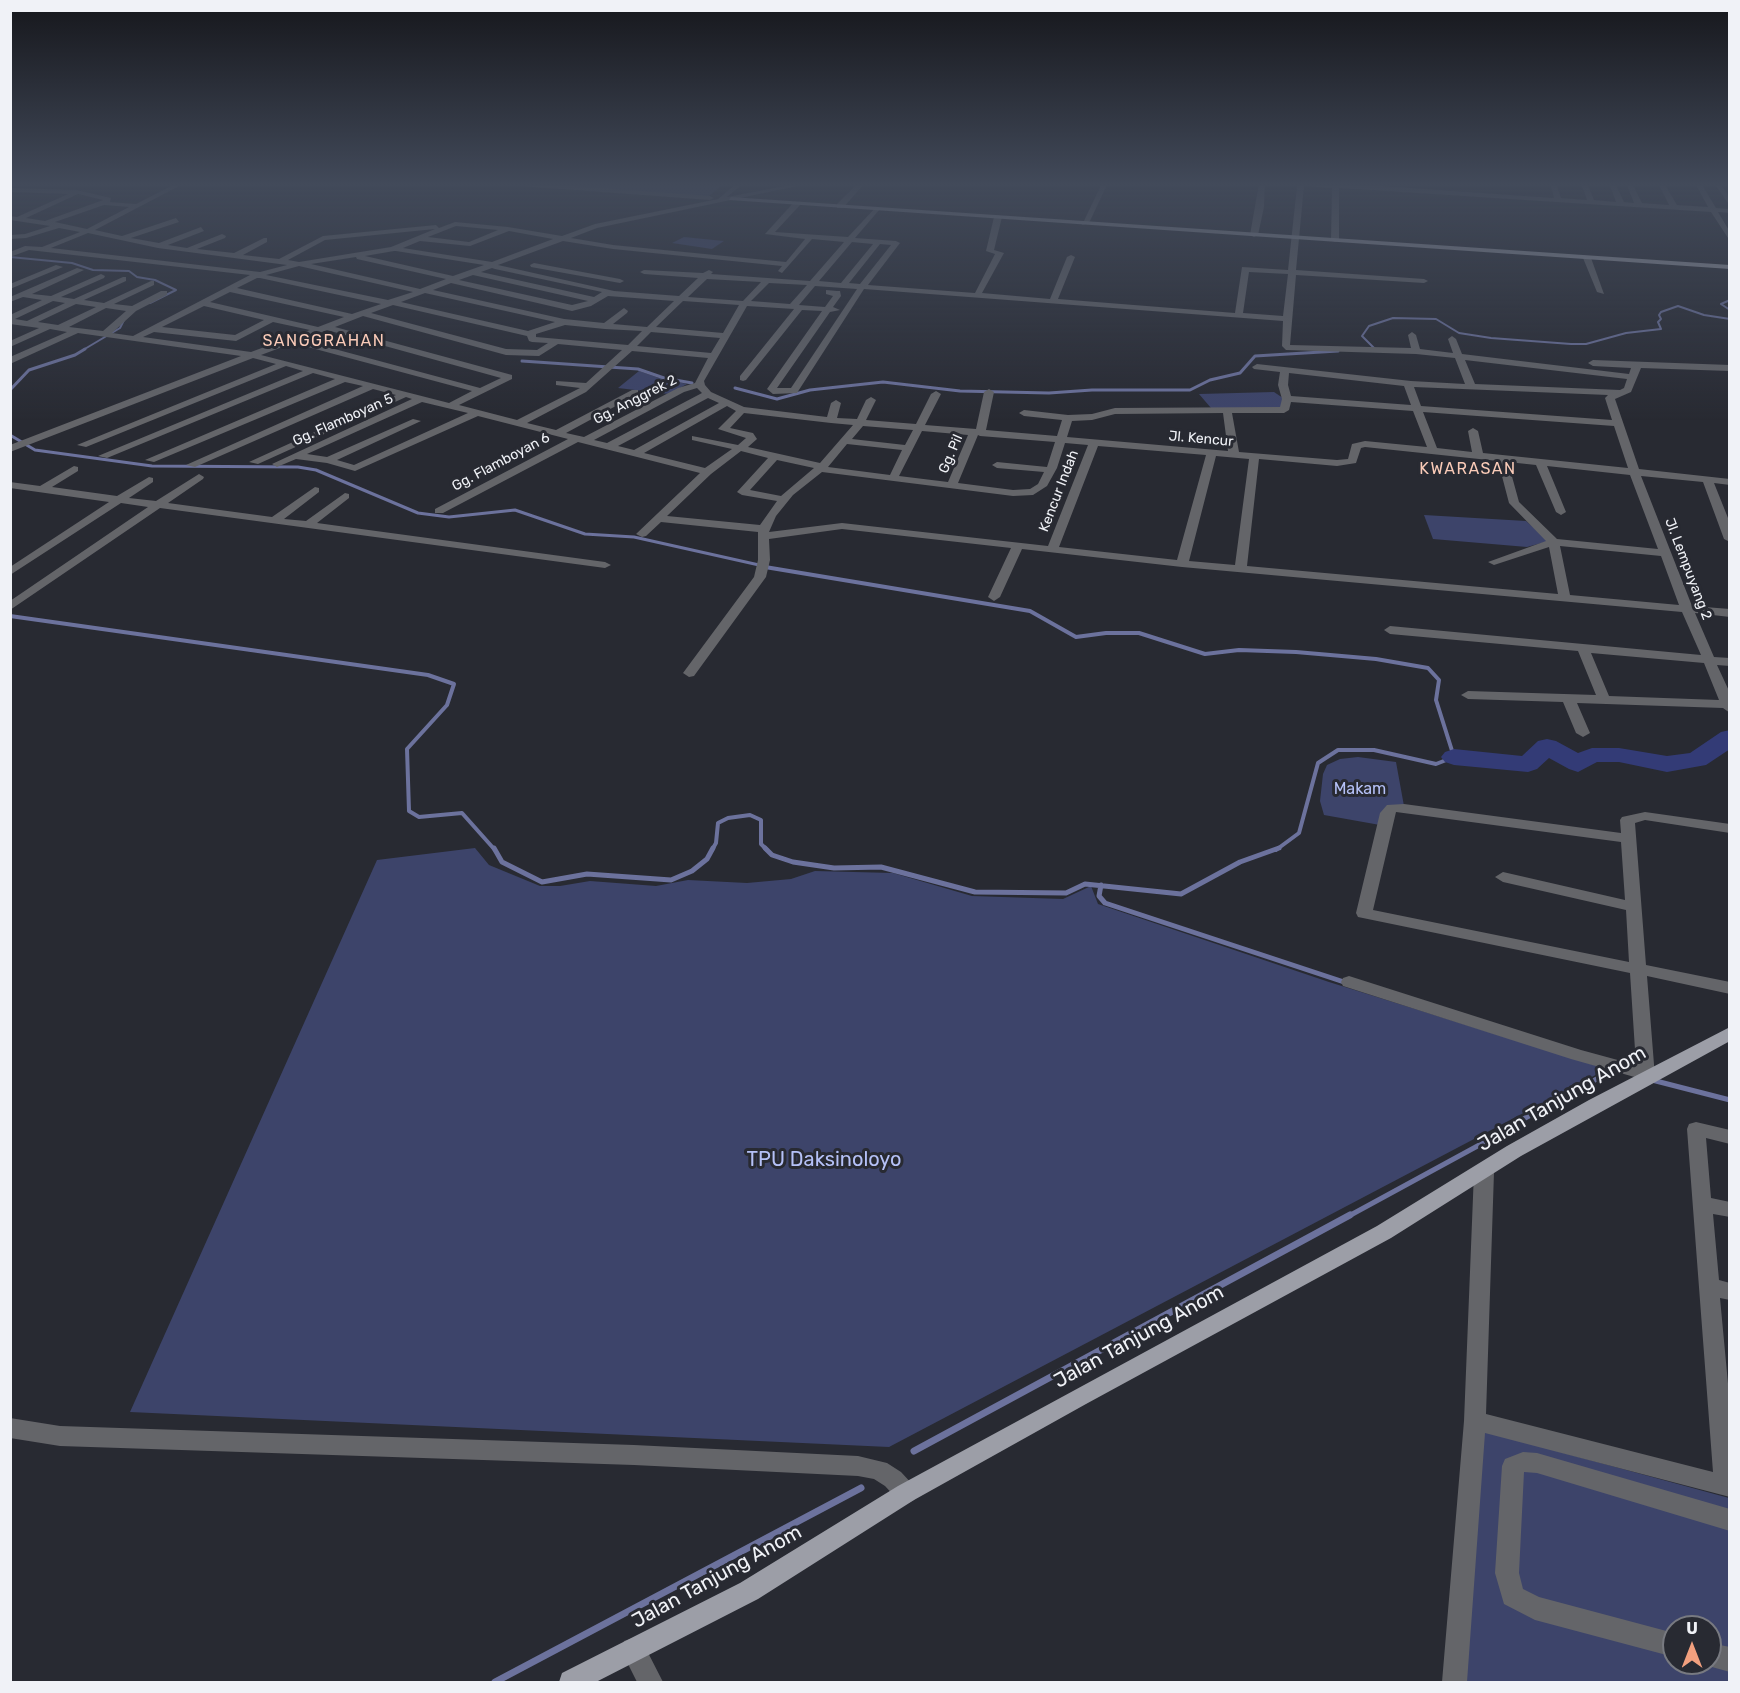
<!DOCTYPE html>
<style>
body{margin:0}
#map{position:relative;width:1740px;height:1693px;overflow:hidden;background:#282a32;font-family:Rubik,sans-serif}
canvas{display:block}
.frame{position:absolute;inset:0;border:12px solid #f0f2f7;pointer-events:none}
.north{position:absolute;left:1662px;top:1615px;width:60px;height:60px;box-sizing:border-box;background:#282a32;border:2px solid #787a81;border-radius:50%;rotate:0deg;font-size:16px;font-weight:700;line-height:24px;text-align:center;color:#f0f2f7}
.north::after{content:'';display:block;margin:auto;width:21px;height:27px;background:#f2a07f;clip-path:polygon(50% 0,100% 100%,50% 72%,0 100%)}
</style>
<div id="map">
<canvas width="1740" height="1693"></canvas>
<div class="frame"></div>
<div class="north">U</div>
</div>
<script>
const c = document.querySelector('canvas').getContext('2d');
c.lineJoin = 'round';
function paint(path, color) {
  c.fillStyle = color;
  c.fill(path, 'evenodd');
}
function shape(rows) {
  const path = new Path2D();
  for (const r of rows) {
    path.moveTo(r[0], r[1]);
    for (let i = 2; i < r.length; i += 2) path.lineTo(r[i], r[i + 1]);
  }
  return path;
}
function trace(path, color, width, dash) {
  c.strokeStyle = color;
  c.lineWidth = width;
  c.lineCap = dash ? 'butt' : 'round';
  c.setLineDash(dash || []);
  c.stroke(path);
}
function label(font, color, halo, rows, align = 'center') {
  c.font = font + ' Rubik,sans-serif';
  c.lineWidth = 6;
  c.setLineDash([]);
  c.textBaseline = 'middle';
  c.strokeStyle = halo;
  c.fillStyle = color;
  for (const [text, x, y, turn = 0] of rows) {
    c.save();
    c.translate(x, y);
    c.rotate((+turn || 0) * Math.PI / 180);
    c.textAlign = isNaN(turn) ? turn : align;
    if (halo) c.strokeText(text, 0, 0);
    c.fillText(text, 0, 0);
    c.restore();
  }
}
paint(shape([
 [527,183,725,183,708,197],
 [684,237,724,241,712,249,672,243],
 [639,371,659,378,687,384,669,394,618,388],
 [1274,392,1283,398,1283,408,1211,408,1199,394],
 [1424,515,1526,521,1549,541,1527,547,1433,539],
 [1358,757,1396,762,1404,806,1398,806,1380,825,1324,815,1320,801,1323,774,1327,765,1340,759],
 [475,848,489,865,540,886,560,886,590,881,656,886,688,880,747,883,791,879,815,871,893,873,972,896,1063,899,1091,886,1098,904,1329,982,1607,1069,889,1447,130,1412,377,860],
 [1469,1427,1729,1498,1729,1682,1455,1682],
 [1674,1627,1710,1627,1710,1663,1674,1663]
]), '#3d446a');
trace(shape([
 [10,257,72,263,93,270,129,271,137,277,155,280,176,290,150,303],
 [1730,300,1721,304,1730,310],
 [83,350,120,328,125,318],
 [1376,350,1362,336,1369,326,1393,318,1436,319,1459,333,1491,338,1571,344,1586,344,1626,333,1661,329,1658,322,1661,319,1659,315,1661,312,1678,306,1704,315,1730,319]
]), '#6c729d', 2);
trace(shape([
 [522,361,638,369,664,378,692,383],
 [735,388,777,399,810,390,883,382,960,391,1049,393,1092,390,1190,390,1210,380,1240,373,1255,356,1338,351],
 [10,390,29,370,75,355,85,349],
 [10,435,35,450,152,466,298,467,316,470,418,513,449,517,515,510,585,534,634,537,768,567]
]), '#6c729d', 3);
trace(shape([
 [759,566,1030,611,1076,637,1106,633,1139,633,1205,654,1239,650,1296,652,1376,659,1428,668,1439,680,1436,700,1454,757,1436,764,1374,750,1338,750,1318,763,1299,833,1276,850],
 [10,616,428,675,454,684,447,705,407,749,409,811,419,817,462,813,495,850],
 [712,850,716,843,718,823,728,818,750,815,761,820,761,844,767,850]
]), '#6c729d', 4);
trace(shape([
 [494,848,502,862,542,882,587,874,671,880,692,871,707,859,713,848],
 [765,848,772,855,793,862,834,868,881,867,975,892,1066,893,1085,884,1181,894,1240,862,1279,848],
 [1101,885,1099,896,1105,903,1347,983],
 [1652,1080,1730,1100],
 [1496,1134,1615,1069],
 [1347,1217,1483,1143]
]), '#6c729d', 5);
trace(shape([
 [914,1451,1350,1215],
 [495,1682,861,1488]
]), '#6c729d', 7);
paint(shape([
 [1730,730,1730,749,1706,765,1667,772,1619,762,1597,762,1578,772,1569,769,1549,758,1537,769,1528,772,1454,765,1445,762,1441,757,1445,752,1454,749,1522,756,1538,741,1547,739,1556,741,1578,753,1592,748,1619,748,1667,756,1690,753,1721,732,1730,730]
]), '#333b76');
paint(shape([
 [177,183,185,183,95,230,122,236,176,218,179,222,131,238,159,243,201,227,204,231,168,245,187,248,222,234,226,236,225,238,197,249,234,253,264,238,267,238,267,242,243,255,279,259,323,236,436,225,439,228,455,222,508,227,562,236,595,224,718,199,737,183,744,183,727,197,800,183,812,183,597,228,571,238,613,245,786,262,805,239,765,234,794,202,801,204,775,232,848,237,876,207,880,209,855,238,896,241,900,243,868,285,975,293,995,254,986,251,994,217,998,215,1002,217,994,250,1004,253,982,293,1050,299,1067,257,1071,255,1075,257,1058,299,1235,313,1242,267,1288,270,1297,186,1286,183,1339,183,1554,198,1550,183,1556,183,1561,198,1587,200,1581,183,1587,183,1594,200,1616,202,1609,183,1615,183,1624,202,1634,203,1626,183,1632,183,1642,203,1669,205,1658,183,1664,183,1677,205,1708,207,1695,183,1701,183,1716,208,1730,209,1730,213,1718,212,1730,232,1730,241,1711,212,1339,188,1339,240,1335,242,1331,240,1332,188,1304,186,1296,270,1424,279,1428,281,1424,283,1296,275,1290,345,1411,348,1408,335,1412,332,1416,335,1420,349,1453,353,1448,339,1452,336,1456,339,1462,354,1629,374,1631,368,1593,366,1588,363,1593,360,1730,365,1730,371,1641,368,1631,392,1615,399,1639,469,1730,479,1730,485,1714,483,1730,523,1730,542,1724,539,1703,482,1641,476,1692,606,1730,609,1730,617,1695,613,1714,657,1730,658,1730,666,1717,665,1730,693,1730,713,1723,708,1577,703,1590,733,1583,737,1576,733,1563,702,1468,699,1461,695,1468,691,1596,695,1578,651,1390,634,1384,630,1390,626,1701,655,1682,612,1182,567,1022,549,1000,597,994,601,988,597,1011,548,842,529,769,539,770,560,766,577,694,676,689,677,683,673,754,577,758,560,758,532,661,522,646,536,642,537,636,534,700,473,578,442,443,513,435,513,435,509,568,439,478,416,355,471,327,463,296,459,277,467,272,464,412,399,406,397,258,464,249,462,396,395,373,389,195,467,186,465,363,386,345,382,154,462,145,460,335,379,313,373,107,458,98,456,303,371,286,366,86,447,77,445,276,364,253,358,10,452,10,445,241,356,78,333,10,364,10,357,67,332,50,329,10,347,10,341,39,328,10,324,10,315,42,300,23,297,10,302,10,297,77,268,84,270,32,294,51,296,101,274,105,276,104,278,61,297,74,299,123,277,126,277,126,281,84,300,104,303,151,281,154,281,154,285,114,304,132,306,161,291,167,291,167,295,136,311,112,333,133,336,250,275,29,250,10,257,10,252,25,246,42,247,80,232,59,228,26,238,10,239,10,235,25,234,50,226,10,220,10,216,17,217,68,194,10,192,10,188,77,190,111,198,110,202,136,204,177,183],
 [78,194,103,200,45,221,26,218,78,194],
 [104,205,129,207,87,229,55,222,104,205],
 [456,226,498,230,469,242,428,237,456,226],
 [435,229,391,247,299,262,288,260,325,240,435,229],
 [509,231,553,239,492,262,403,248,420,241,470,246,509,231],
 [88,233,158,248,287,265,260,272,51,248,88,233],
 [812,239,844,242,810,281,711,274,713,272,709,270,703,273,644,270,640,272,644,274,698,278,679,296,614,291,498,265,563,241,613,249,782,266,778,271,782,273,812,239],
 [852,242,873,244,841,283,819,281,852,242],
 [880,244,891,245,860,284,849,283,880,244],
 [394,251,396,251,484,265,453,276,365,256,394,251],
 [356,257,357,259,446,279,420,289,311,264,356,257],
 [299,266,413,292,388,300,266,275,299,266],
 [492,268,495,269,602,292,594,297,481,272,492,268],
 [1249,272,1288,274,1283,316,1243,313,1249,272],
 [473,275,588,301,572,305,459,280,473,275],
 [257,278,260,278,381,304,352,314,237,288,257,278],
 [707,279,761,282,743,301,688,297,707,279],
 [451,283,572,311,591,306,608,296,674,301,647,327,613,324,627,313,628,311,624,308,604,323,564,319,433,290,451,283],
 [769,283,807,285,790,304,751,301,769,283],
 [815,286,857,289,791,388,777,388,830,312,840,310,833,307,841,296,840,291,837,291,826,290,826,294,833,296,825,307,799,305,815,286],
 [864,289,1283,321,1282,346,1286,350,1416,354,1455,358,1465,384,1411,381,1257,364,1252,367,1254,369,1280,372,1278,385,1282,399,1280,407,1115,408,1092,414,1068,415,1024,410,1019,413,1024,416,1062,420,1057,436,986,430,994,392,989,389,984,392,976,429,925,425,941,394,936,391,931,394,916,424,866,420,876,400,871,397,866,400,857,419,837,418,841,403,836,400,831,403,827,417,744,407,711,392,705,385,704,381,747,306,794,309,740,376,740,380,743,381,746,380,802,310,822,311,767,389,773,394,797,393,864,289],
 [230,292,344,317,318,327,210,302,230,292],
 [425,293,555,322,528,331,401,302,425,293],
 [53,301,65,303,27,321,15,319,53,301],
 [683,301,739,305,723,333,656,327,683,301],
 [76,304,96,307,58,325,38,322,76,304],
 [393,305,527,336,529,341,532,342,548,343,537,350,506,349,371,313,393,305],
 [204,306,264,320,235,335,162,327,204,306],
 [106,308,126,311,103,331,69,327,106,308],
 [363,316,506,355,539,356,558,344,622,350,586,383,556,381,556,385,580,388,517,420,459,405,512,379,512,375,335,327,363,316],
 [273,322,310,330,251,352,143,337,154,332,236,341,273,322],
 [565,325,605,329,642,331,628,345,536,337,536,334,565,325],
 [327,330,501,378,480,388,301,340,327,330],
 [651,332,720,338,711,353,637,346,651,332],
 [293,343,472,391,449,403,261,355,293,343],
 [632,351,708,358,695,383,678,388,584,437,566,433,638,394,638,390,632,390,556,430,527,423,586,392,632,351],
 [1465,360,1627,379,1624,388,1620,390,1475,384,1465,360],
 [1289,373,1404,386,1411,405,1291,396,1288,385,1289,373],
 [1414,387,1608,395,1605,398,1612,420,1421,406,1414,387],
 [697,388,702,393,607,443,594,440,684,392,697,388],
 [708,398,719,403,634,450,618,446,708,398],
 [422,402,468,413,354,465,337,460,421,421,413,419,327,457,307,454,422,402],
 [1291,402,1413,411,1427,447,1365,441,1352,444,1348,459,1337,460,1239,452,1232,413,1284,413,1289,410,1291,402],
 [727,406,736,411,718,429,746,438,738,445,692,436,692,440,732,449,705,468,644,453,727,406],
 [1423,412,1614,426,1628,468,1483,453,1478,431,1473,428,1468,431,1472,452,1437,448,1423,412],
 [744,413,831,423,853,425,820,463,748,447,757,439,753,433,730,428,744,413],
 [1223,413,1228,451,1067,437,1072,421,1092,420,1115,414,1223,413],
 [863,426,913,430,905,445,852,439,863,426],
 [922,431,968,435,948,482,899,476,922,431],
 [978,435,980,436,1055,442,1047,467,997,462,992,465,997,468,1044,472,1038,484,1030,489,1013,490,958,483,978,435],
 [1065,443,1088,445,1048,546,842,523,769,532,776,516,793,495,822,472,1013,496,1033,495,1047,486,1057,468,1065,443],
 [847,444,902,450,890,475,828,467,847,444],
 [1098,446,1206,455,1177,560,1059,547,1098,446],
 [1365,447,1498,461,1509,503,1546,541,1488,562,1494,565,1549,547,1558,594,1247,566,1259,459,1337,466,1356,463,1361,448,1365,447],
 [741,451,768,458,737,492,742,495,777,501,760,525,667,516,711,474,741,451],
 [1216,456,1249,459,1235,565,1189,561,1216,456],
 [777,460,814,468,781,496,750,490,777,460],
 [1508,462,1536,465,1556,512,1561,515,1566,512,1547,466,1630,475,1658,549,1557,539,1519,502,1508,462],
 [1560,546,1661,556,1679,605,1570,595,1560,546],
 [1591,653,1704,663,1719,700,1609,696,1591,653],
 [503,183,532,183,710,196,714,198,710,200,506,185,503,183],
 [858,183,865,183,843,208,837,208,837,204,858,183],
 [1102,183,1108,183,1089,223,1082,225,1102,183],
 [1259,183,1265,183,1264,207,1258,235,1254,237,1250,235,1259,183],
 [1714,183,1720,183,1730,198,1730,206,1714,183],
 [1587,256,1591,258,1604,294,1597,292,1583,258,1587,256],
 [534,263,620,279,624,281,620,283,531,267,530,265,534,263],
 [56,265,63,267,10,289,10,284,56,265],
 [74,466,78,467,78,471,52,487,117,496,149,477,153,478,153,482,129,498,156,501,199,474,204,477,203,479,168,503,272,517,315,487,319,488,319,492,284,519,306,521,345,493,349,494,349,498,317,523,605,562,611,565,605,568,160,508,10,610,10,601,148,507,121,503,10,575,10,567,109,502,10,488,10,482,40,486,74,466],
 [1404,804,1621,833,1620,820,1622,817,1645,812,1730,824,1730,833,1645,820,1635,823,1646,965,1730,982,1730,994,1647,976,1655,1077,1652,1082,1646,1083,1640,1082,1638,1078,1571,1059,1343,986,1341,982,1343,978,1349,976,1581,1050,1636,1065,1630,973,1358,917,1356,913,1380,813,1387,805,1404,804],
 [1396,812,1621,842,1625,900,1503,872,1495,877,1503,882,1626,910,1629,962,1373,910,1396,812],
 [1696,1122,1730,1130,1730,1144,1706,1138,1711,1198,1730,1202,1730,1217,1713,1214,1719,1280,1730,1283,1730,1300,1720,1298,1730,1405,1730,1497,1485,1433,1467,1682,1442,1682,1464,1421,1474,1172,1477,1167,1484,1165,1491,1167,1494,1172,1486,1414,1713,1472,1687,1129,1689,1124,1696,1122],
 [10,1418,60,1426,634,1445,858,1456,887,1463,901,1472,914,1486,917,1493,914,1500,906,1504,898,1500,885,1486,874,1479,858,1476,634,1465,60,1446,10,1438,10,1418],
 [1523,1452,1537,1453,1730,1509,1730,1531,1537,1473,1524,1472,1519,1573,1523,1589,1539,1597,1674,1633,1674,1657,1535,1620,1504,1604,1495,1573,1502,1466,1505,1459,1523,1452],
 [633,1638,642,1641,663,1682,637,1682,621,1650,624,1641,633,1638],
 [1710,1643,1730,1647,1730,1672,1701,1664,1710,1663,1710,1643]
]), '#646569');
paint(shape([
 [731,197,1730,265,1730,269,729,200,731,197],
 [1730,1027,1730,1041,1521,1156,1391,1238,1086,1404,914,1500,758,1599,596,1682,559,1682,562,1673,740,1583,898,1486,1377,1226,1507,1146,1589,1100,1730,1027]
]), '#9c9ea7');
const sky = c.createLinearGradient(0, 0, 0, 420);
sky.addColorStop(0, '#16171c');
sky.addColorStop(0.44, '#424a5a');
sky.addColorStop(1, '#424a5a00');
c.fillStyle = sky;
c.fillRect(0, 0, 1740, 420);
label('14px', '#f0f2f7', '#282a32', [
 ["Gg. Anggrek 2",635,400,-27],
 ["Gg. Flamboyan 5",343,420,-24],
 ["Jl. Kencur",1201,439,5],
 ["Gg. Pil",951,454,-67],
 ["Gg. Flamboyan 6",501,462,-28],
 ["Kencur Indah",1059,491,-69],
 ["Jl. Lempuyang 2",1688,569,69]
]);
c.letterSpacing = '1.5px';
label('16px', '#facbb8', '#282a32', [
 ["SANGGRAHAN",324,341],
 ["KWARASAN",1468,469]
]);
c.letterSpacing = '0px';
label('16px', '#b5c1f7', '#282a32', [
 ["Makam",1360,789]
]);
label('20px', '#f0f2f7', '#282a32', [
 ["Jalan Tanjung Anom",1562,1099,-30],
 ["Jalan Tanjung Anom",1139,1337,-29],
 ["Jalan Tanjung Anom",717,1577,-29]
]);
label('20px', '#b5c1f7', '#282a32', [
 ["TPU Daksinoloyo",824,1160]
]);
</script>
